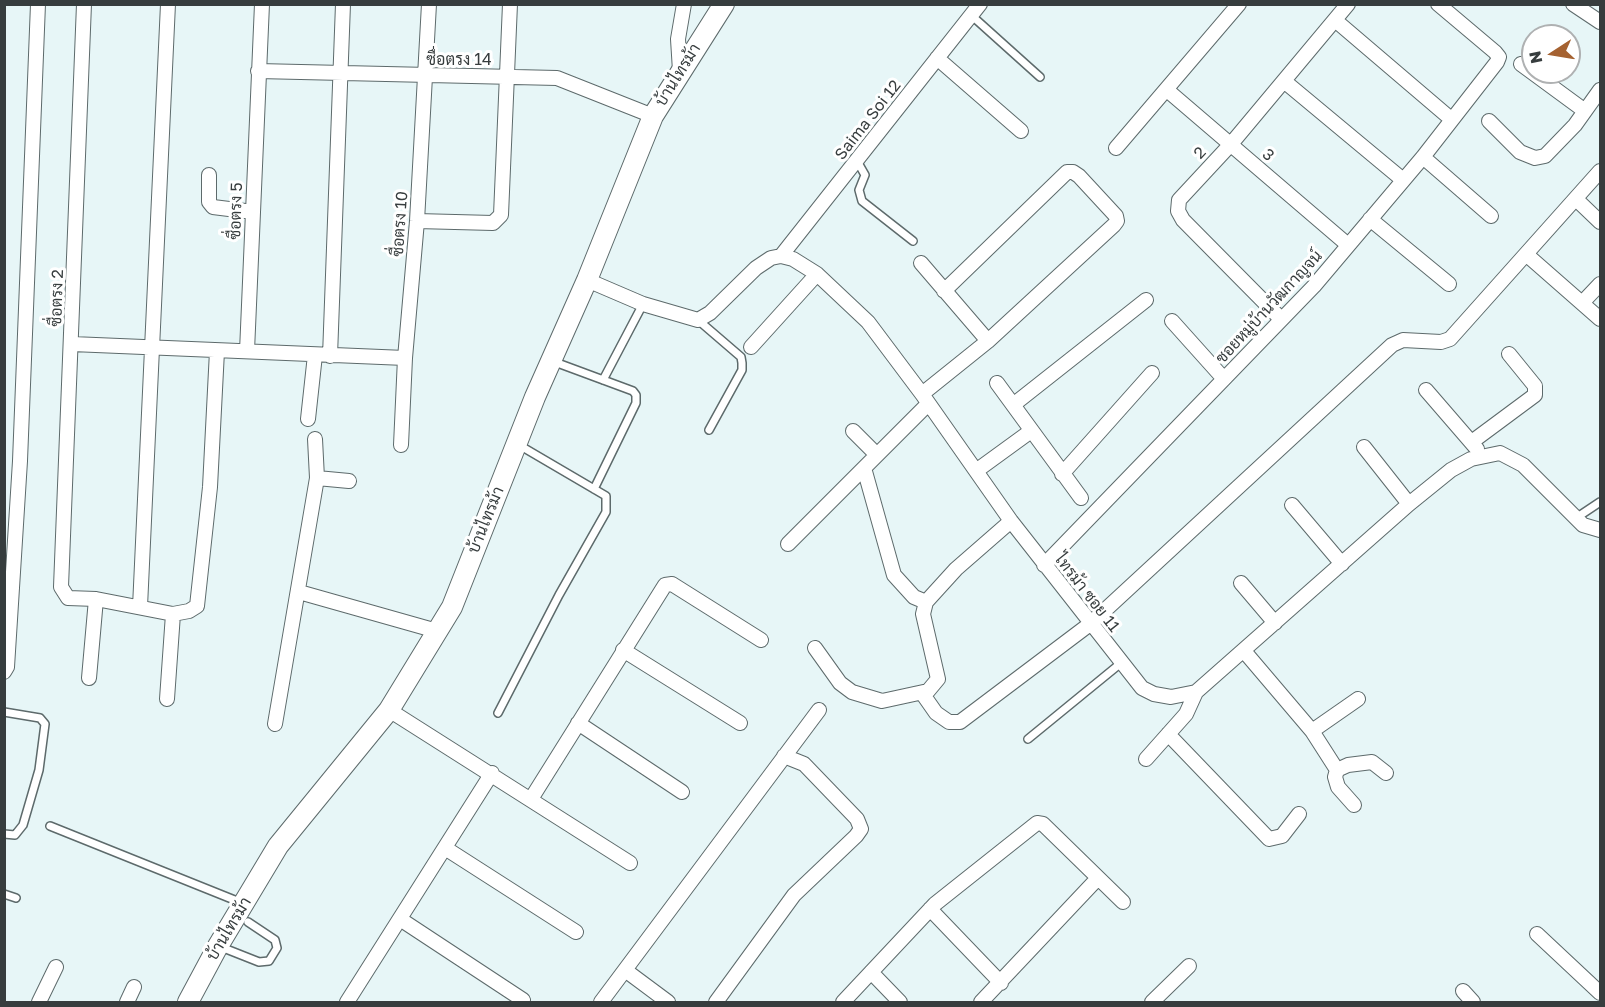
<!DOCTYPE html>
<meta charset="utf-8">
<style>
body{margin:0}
#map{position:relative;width:1605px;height:1007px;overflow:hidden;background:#e7f6f7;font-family:"Golos Text",sans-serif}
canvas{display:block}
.frame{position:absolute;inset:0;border:6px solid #373d3e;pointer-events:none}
.north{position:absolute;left:1521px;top:24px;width:60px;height:60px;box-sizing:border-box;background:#fff;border:2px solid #afb1b2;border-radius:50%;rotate:258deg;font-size:16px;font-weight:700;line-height:24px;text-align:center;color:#373d3e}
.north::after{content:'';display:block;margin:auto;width:21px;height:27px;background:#a56231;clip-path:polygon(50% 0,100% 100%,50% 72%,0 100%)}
</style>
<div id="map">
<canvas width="1605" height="1007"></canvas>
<div class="frame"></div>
<div class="north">N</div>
</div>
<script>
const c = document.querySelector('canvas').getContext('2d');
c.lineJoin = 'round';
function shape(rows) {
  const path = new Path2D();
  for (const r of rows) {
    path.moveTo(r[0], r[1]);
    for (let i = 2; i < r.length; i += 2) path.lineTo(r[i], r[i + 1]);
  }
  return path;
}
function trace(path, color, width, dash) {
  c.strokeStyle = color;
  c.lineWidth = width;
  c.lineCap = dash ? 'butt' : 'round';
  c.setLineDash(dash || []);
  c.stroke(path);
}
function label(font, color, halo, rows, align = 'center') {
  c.font = font + ' "Golos Text",Sarabun,sans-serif';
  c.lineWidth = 6;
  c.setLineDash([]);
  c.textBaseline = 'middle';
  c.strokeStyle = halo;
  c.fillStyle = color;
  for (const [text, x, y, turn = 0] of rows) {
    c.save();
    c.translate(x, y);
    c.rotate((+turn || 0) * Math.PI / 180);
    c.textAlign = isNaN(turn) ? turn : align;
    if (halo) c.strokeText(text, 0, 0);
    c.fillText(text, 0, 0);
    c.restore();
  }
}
const lane = shape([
 [971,15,1040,77],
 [857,161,865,175,859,190,862,201,913,241],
 [698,320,741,357,742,363,742,370,709,430],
 [552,361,633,391,636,395,636,403,594,489],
 [603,380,643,304],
 [1576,518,1600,502],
 [4,712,40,718,45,724,39,770,23,825,15,835,4,834],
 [498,713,559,595,606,512,606,496,519,445],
 [1028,739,1121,663],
 [50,826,242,903],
 [4,894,16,898],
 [221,947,259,962,269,961,277,948,275,940,248,922]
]);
const street = shape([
 [84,4,61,587,68,598,96,599,173,614,189,611,197,606,210,487,217,351],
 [1573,4,1600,22],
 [1335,20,1451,119],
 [937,58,1021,131],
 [1521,64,1585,111],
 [258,71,557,78,653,116],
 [680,71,678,39,684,4],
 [1284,81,1403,180],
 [1167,90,1348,245],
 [1489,121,1520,152,1535,158,1545,156,1575,125,1600,90],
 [1116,148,1239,4],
 [1423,157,1491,216],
 [209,175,209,202,213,207,253,212],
 [1577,200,1600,222],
 [1370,219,1449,284],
 [417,221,493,223,501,215,510,4],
 [1527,255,1600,319],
 [781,256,980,4],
 [921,263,988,341],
 [587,280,643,304,698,320,710,313,756,268,771,258,781,256,793,259,817,274,868,322,922,394,1011,521,1142,688,1154,694,1171,697,1196,692,1409,504,1451,470,1471,459,1500,453,1523,465,1583,525,1600,530],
 [1582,303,1600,284],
 [1281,319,1183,220,1178,211,1179,200,1231,144,1348,4],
 [1172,321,1224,379],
 [72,344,405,358],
 [751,347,817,274],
 [247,351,262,4],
 [330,356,343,4],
 [997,383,1081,498],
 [1426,390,1477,449],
 [922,394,988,341,1114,225,1117,221,1116,216,1079,176,1073,172,1067,172,944,291],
 [1013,405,1146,300],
 [308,419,315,355],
 [853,431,877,455],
 [315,439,317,478,349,481],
 [1473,441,1535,395,1535,386,1509,354],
 [401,445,405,358,417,221,429,4],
 [1364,447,1409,504],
 [864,468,894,575,914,597,926,602],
 [976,471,1031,431],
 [1062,474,1152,373],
 [1292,505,1342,564],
 [788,544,928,404],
 [1044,565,1314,286,1423,157,1497,62,1499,57,1495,52,1438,4],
 [1241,583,1275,623],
 [299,592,437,631],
 [140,607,168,4],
 [815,648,840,683,852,692,882,701,928,691,938,679,923,614,926,602,956,569,1011,521],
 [623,650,740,723],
 [1244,651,1312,731,1337,770,1348,765,1372,762,1386,773],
 [4,672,7,667,20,461,38,4],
 [89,678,96,599],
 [922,693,936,713,949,722,960,722,1090,624,1392,345,1403,340,1441,342,1450,339,1600,171],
 [167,699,173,614],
 [389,710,630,863],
 [578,723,682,792],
 [275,724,317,478],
 [1312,731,1358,699],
 [1168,734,1269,839,1282,836,1299,814],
 [1146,759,1186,714,1196,692],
 [1337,770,1335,777,1338,787,1354,805],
 [531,799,665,585,672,584,761,640],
 [445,848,576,932],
 [930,909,1001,983],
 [400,919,523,1000],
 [1537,934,1600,993],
 [625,970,668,1002],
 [871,972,900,1002],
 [1463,991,1473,1002],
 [39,1002,56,967],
 [127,1002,134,987],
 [347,1002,492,773],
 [601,1002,819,710],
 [716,1002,794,895,856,836,861,829,857,819,804,764,784,756],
 [843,1002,935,904,1037,823,1043,824,1123,902],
 [981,1002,1098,878],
 [1152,1002,1189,966]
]);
const secondary = shape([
 [188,1002,218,946,278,846,389,710,452,607,535,397,587,280,653,116,724,4]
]);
trace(lane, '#5d6a6b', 10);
trace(street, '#5d6a6b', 16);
trace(secondary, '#5d6a6b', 22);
trace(lane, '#fff', 7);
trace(street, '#fff', 14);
trace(secondary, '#fff', 20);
label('16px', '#373d3e', '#fff', [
 ["ซื่อตรง 14",459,60],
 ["บ้านไทรม้า",678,75,-58],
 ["Saima Soi 12",868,120,-52],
 ["2",1200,153,-47],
 ["3",1268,155,41],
 ["ซื่อตรง 5",236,211,-88],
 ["ซื่อตรง 10",400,224,-86],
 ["ซื่อตรง 2",57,298,-88],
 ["ซอยหมู่บ้านวัฒกาญจน์",1269,307,-47],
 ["บ้านไทรม้า",486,520,-68],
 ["ไทรม้า ซอย 11",1087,593,52],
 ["บ้านไทรม้า",229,929,-59]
]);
</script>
